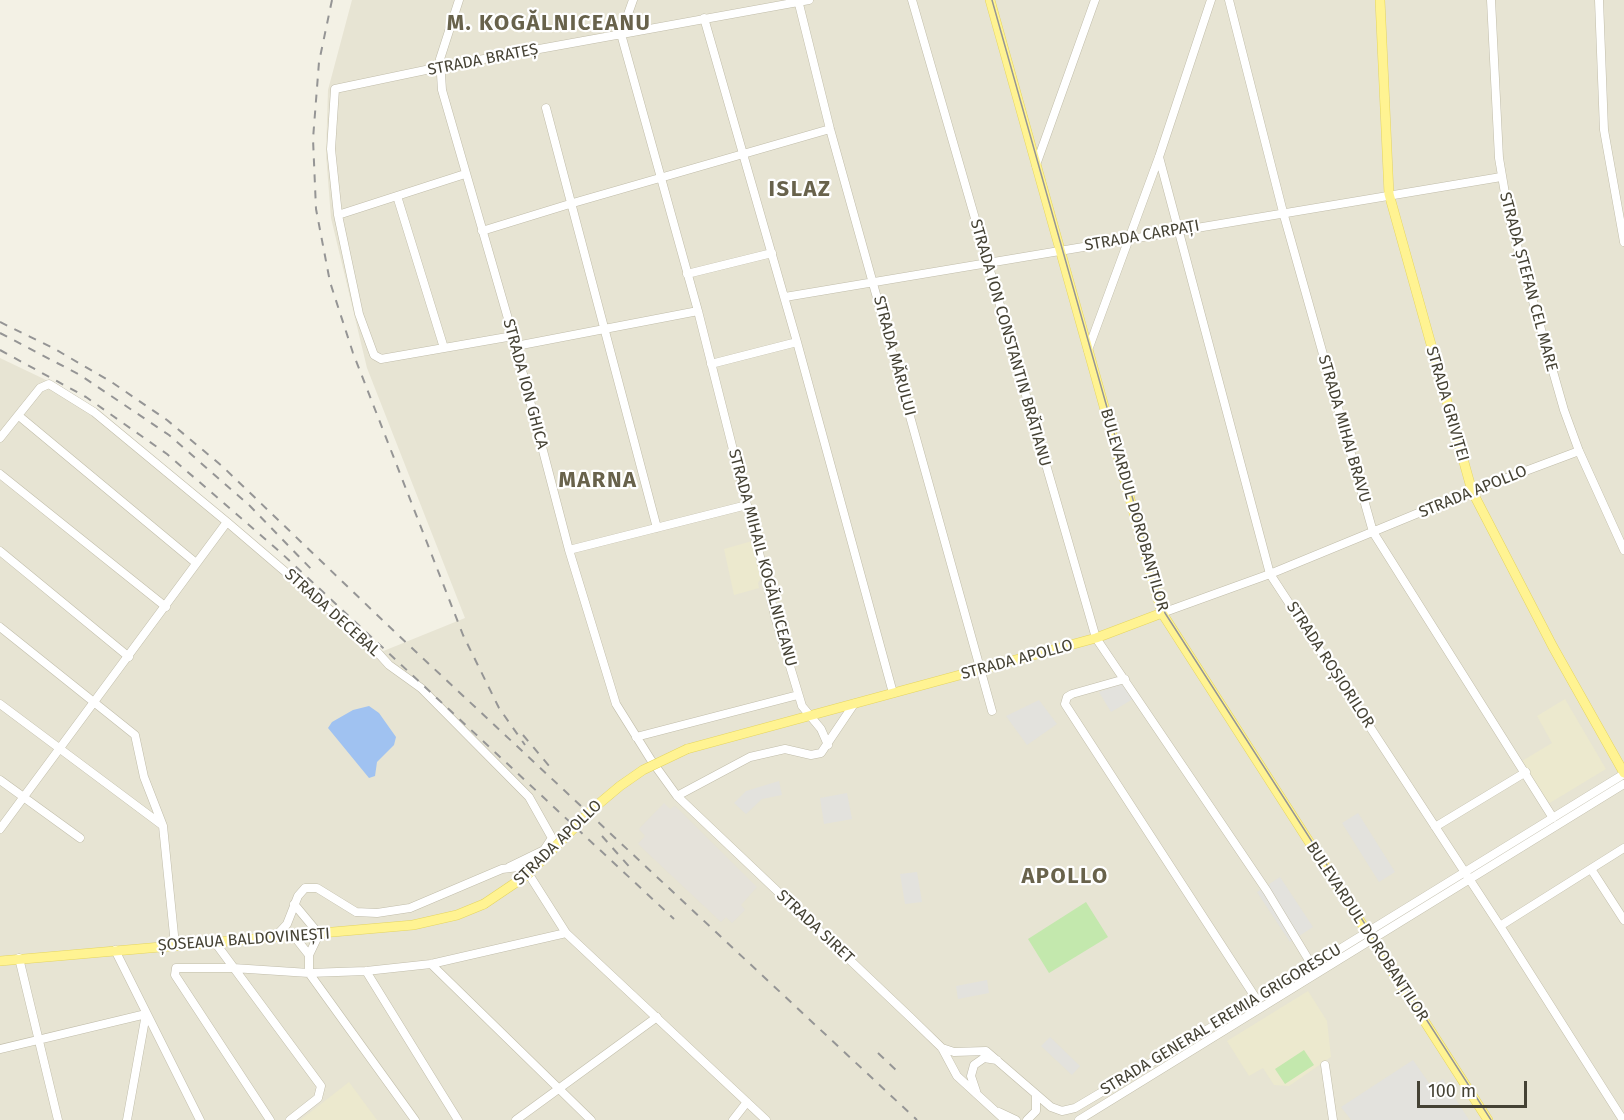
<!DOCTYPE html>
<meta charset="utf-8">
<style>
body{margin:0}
#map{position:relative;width:1624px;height:1120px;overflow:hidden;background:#f3f1e5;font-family:"Fira Sans",sans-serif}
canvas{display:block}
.scale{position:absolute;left:1417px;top:1081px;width:110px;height:27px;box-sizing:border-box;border:3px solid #454234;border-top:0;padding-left:8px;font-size:18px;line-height:21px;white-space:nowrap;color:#454234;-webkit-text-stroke:4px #fff;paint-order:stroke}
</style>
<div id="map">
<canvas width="1624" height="1120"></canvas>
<div class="scale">100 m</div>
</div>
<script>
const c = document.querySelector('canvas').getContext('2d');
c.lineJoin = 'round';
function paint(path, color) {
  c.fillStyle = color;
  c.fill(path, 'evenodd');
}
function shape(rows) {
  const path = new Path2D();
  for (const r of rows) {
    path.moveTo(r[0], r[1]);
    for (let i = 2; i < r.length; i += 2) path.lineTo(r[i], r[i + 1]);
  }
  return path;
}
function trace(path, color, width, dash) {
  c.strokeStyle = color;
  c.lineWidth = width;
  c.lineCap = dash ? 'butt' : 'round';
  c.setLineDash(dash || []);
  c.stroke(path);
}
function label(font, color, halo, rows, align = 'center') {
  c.font = font + ' "Fira Sans",sans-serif';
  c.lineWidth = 4.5;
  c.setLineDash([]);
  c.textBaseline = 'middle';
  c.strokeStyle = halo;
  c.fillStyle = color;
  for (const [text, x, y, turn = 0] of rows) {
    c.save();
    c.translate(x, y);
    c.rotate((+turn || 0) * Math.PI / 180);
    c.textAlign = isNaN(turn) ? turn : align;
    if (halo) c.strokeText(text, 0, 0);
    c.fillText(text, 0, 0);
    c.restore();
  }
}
paint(shape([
 [352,0,1624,0,1624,1120,0,1120,0,358,44,379,99,410,381,652,465,618,367,368,331,218,326,154,328,90]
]), '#e7e4d3');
paint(shape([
 [664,803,670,809,675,806,757,887,741,905,745,910,732,923,726,917,721,922,638,844,645,836,639,829]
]), '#e5e2da');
paint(shape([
 [752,541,762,577,758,583,759,588,734,595,724,549],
 [1565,699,1606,769,1548,804,1522,761,1552,743,1537,716],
 [1308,991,1327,1021,1331,1057,1289,1086,1274,1085,1263,1068,1249,1076,1227,1041],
 [349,1082,377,1120,300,1120,308,1114]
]), '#ece9ce');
paint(shape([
 [1086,902,1108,937,1049,973,1028,939],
 [1304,1050,1314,1065,1285,1084,1275,1069]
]), '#c3e8ad');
paint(shape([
 [1123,683,1133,699,1111,712,1099,692],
 [1039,700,1057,724,1027,745,1006,716],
 [779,781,782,795,762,799,746,814,734,803,746,791],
 [847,793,852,819,824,824,820,798],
 [1358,813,1395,872,1379,882,1342,823],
 [917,872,922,902,905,904,900,874],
 [1280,877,1313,927,1290,942,1257,892],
 [987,980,989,993,958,999,956,986],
 [1050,1037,1080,1066,1072,1075,1041,1046],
 [1413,1060,1431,1086,1443,1079,1469,1120,1351,1120,1341,1107]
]), '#e3e2dd');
paint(shape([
 [369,706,379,713,396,737,394,745,377,762,375,776,369,778,328,728,332,722,353,710]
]), '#a0c2f1');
const minor = shape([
 [459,0,440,59,442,90,513,336,569,550,616,704,651,760,677,796,910,1017,942,1048,957,1076,1005,1120],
 [633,0,621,34,698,311,776,620,802,706,821,729,828,745],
 [798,0,830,129,992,711],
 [912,0,1096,638,1267,891,1316,972],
 [1229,0,1283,212,1373,532,1553,818],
 [1491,0,1499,158,1509,217,1564,410,1579,451,1624,550],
 [1599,0,1604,130,1624,242],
 [704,18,797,342,893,693],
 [546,108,657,528],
 [1159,157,1270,574,1500,926,1623,1120],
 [1036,165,1095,0],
 [397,196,444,348],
 [338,215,465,174],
 [482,231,573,203,830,129],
 [687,274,772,253],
 [785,297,1501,177],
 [513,336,381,359,374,355,359,314,338,215,331,149,335,89,440,67,809,0],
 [516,346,698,311],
 [1088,350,1159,157,1211,0],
 [711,364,797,342],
 [19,416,196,563],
 [0,438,40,388,49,384,94,412,227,522,371,645,389,665,421,688,529,797,552,838,544,850,509,867],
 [0,474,166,607],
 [569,550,747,505],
 [0,551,129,657],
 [1162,613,1270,574,1472,491,1579,451],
 [0,627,135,735,144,777,163,826,175,945],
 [1125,679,1072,694,1067,697,1065,704,1257,1000],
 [0,704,162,825],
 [636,737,798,695],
 [0,780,80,838],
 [677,796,750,757,785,749,811,755,821,753,854,704],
 [1435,827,1526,772],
 [0,829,227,522],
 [1591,869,1624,920],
 [294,904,319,934,309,955,309,973,415,1120],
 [1500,926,1624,848],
 [294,936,309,955],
 [275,937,287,924,298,896,305,888,317,888,356,912,377,913,410,908,502,869,518,867,528,873,566,933,766,1120],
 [214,941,321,1086,318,1098,290,1120],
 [115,950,200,1120],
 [19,958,58,1120],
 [431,964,591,1120],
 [366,971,458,1120],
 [942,1048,954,1052,986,1051,1051,1107,1062,1111,1075,1108,1257,1000,1624,774],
 [0,1049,146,1014,127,1120],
 [1325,1065,1333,1120],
 [976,1091,971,1076,974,1065,984,1058,997,1060],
 [999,1112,1016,1120],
 [270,1120,175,975,176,968,233,968,309,973,366,971,431,964,566,933],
 [516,1120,657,1017],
 [733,1120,747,1102],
 [1027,1120,1036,1111,1036,1095],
 [1079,1120,1624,784]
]);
const major = shape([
 [990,0,1162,613,1488,1120],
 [1380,0,1389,194,1472,491,1553,647,1624,773],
 [687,749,1096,638,1162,613],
 [0,961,413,925,457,915,484,904]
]);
trace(minor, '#c1bdaa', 9);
trace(major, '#e5d560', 10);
trace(minor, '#fff', 8);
trace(major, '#fff392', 9);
trace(shape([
 [992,0,1165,613,1491,1120]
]), '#959595', 1.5);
trace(shape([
 [332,0,319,62,313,139,316,209,330,282,353,353,463,635,499,708,525,745],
 [0,322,53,348,110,381,167,420,222,466,398,635,917,1120],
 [0,333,80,375,169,435,250,506,314,572],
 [0,350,86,397,167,454,279,551,674,919],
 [523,735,550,767],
 [602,836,633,871],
 [878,1053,898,1072]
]), '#959595', 2, [8, 8]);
const majorBridge = shape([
 [484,904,527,875,595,807,620,786,643,770,687,749]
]);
trace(majorBridge, '#e5d560', 10, []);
trace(majorBridge, '#fff392', 9);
label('16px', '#454234', '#fff', [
 ["STRADA BRATEȘ",483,60,-11],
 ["STRADA CARPAȚI",1142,236,-10],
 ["STRADA ȘTEFAN CEL MARE",1528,282,75],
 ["STRADA ION CONSTANTIN BRĂTIANU",1010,343,74],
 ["STRADA MĂRULUI",894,356,75],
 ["STRADA ION GHICA",525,384,75],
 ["STRADA GRIVIȚEI",1447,404,74],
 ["STRADA MIHAI BRAVU",1344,429,74],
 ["STRADA APOLLO",1473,492,-22],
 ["BULEVARDUL DOROBANȚILOR",1134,510,74],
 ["STRADA MIHAIL KOGĂLNICEANU",762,558,75],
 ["STRADA DECEBAL",332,613,42],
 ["STRADA APOLLO",1017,660,-15],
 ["STRADA ROȘIORILOR",1330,665,57],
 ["STRADA APOLLO",558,843,-44],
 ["STRADA SIRET",815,927,43],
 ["BULEVARDUL DOROBANȚILOR",1367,932,57],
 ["ȘOSEAUA BALDOVINEȘTI",244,940,-4],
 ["STRADA GENERAL EREMIA GRIGORESCU",1221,1020,-31]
]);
c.letterSpacing = '1.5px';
label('bold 22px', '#68624b', '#fff', [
 ["M. KOGĂLNICEANU",549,24],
 ["ISLAZ",800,190],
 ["MARNA",598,481],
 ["APOLLO",1065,877]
]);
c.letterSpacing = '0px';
</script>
